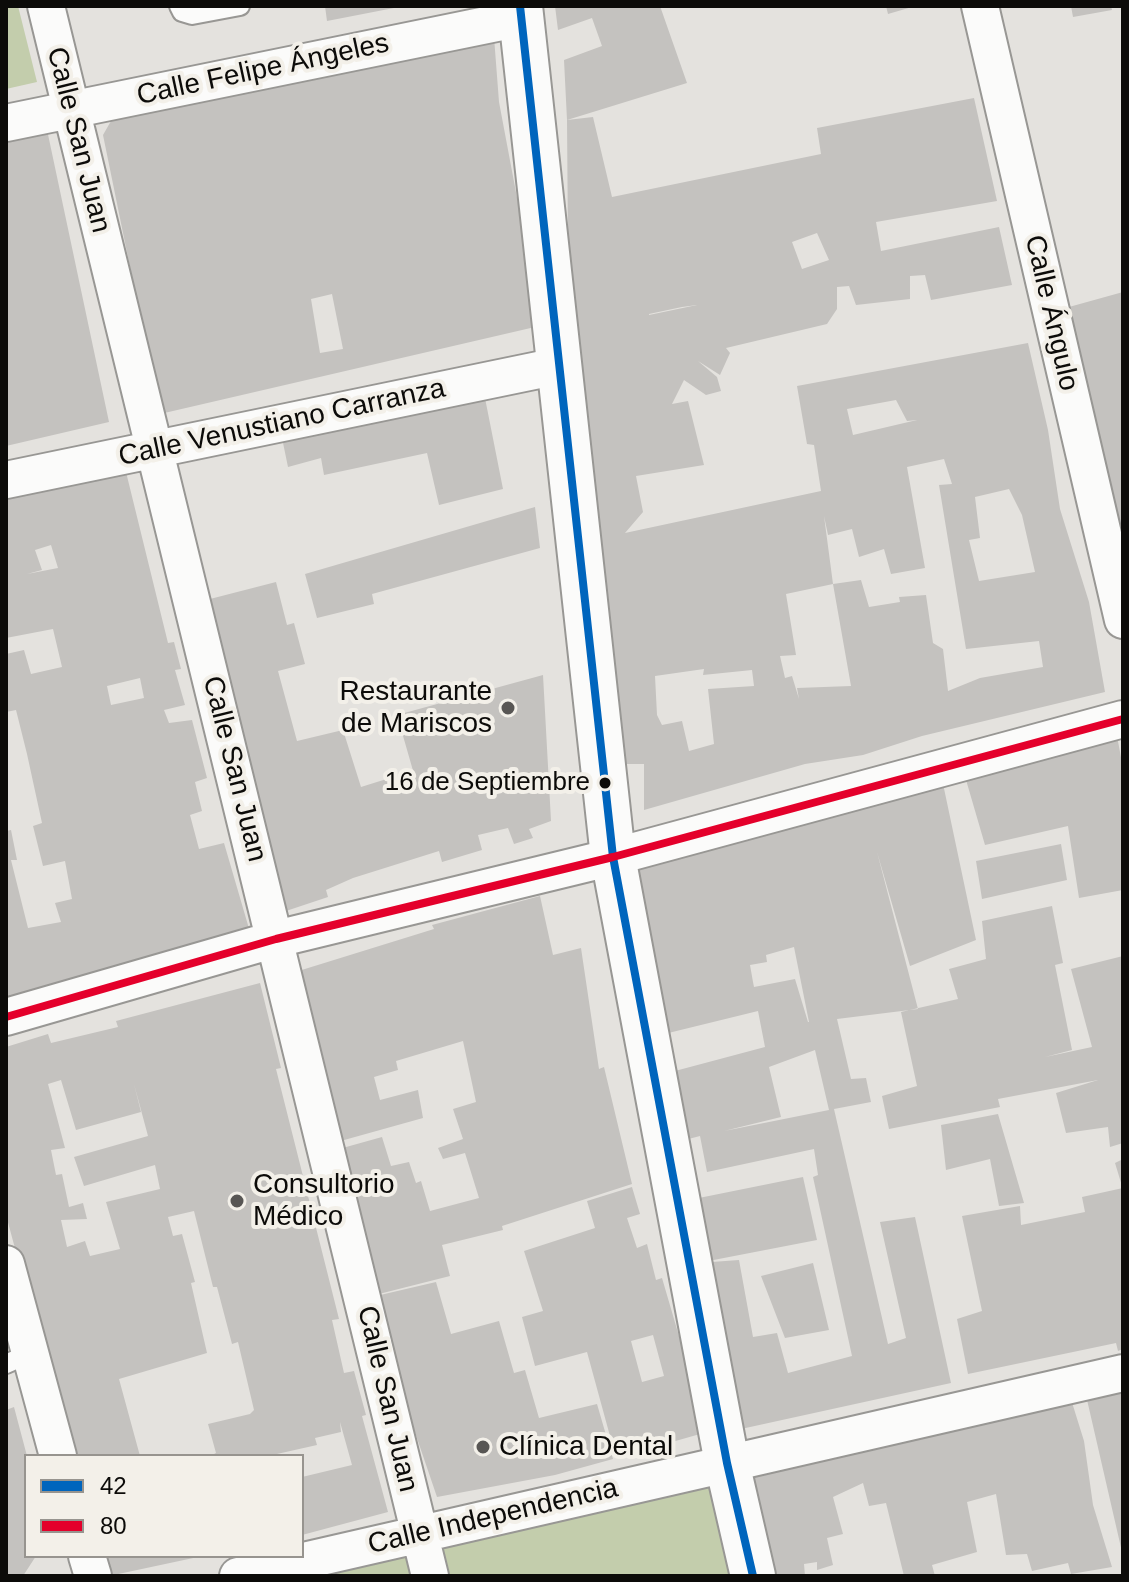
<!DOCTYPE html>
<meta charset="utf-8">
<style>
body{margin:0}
#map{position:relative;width:1129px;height:1582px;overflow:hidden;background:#e4e2de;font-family:Arial,sans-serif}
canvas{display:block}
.frame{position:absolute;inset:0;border:8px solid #0c0b09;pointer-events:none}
.legend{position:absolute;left:24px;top:1454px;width:280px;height:104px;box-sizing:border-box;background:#f3f0e9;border:2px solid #97948f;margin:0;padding:10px 14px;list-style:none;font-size:24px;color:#0c0b09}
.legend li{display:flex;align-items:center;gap:16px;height:40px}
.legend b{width:40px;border:2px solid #97948f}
</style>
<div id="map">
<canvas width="1129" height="1582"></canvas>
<div class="frame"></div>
<ul class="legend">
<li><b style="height:10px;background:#0065bd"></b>42</li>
<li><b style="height:10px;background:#e4002b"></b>80</li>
</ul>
</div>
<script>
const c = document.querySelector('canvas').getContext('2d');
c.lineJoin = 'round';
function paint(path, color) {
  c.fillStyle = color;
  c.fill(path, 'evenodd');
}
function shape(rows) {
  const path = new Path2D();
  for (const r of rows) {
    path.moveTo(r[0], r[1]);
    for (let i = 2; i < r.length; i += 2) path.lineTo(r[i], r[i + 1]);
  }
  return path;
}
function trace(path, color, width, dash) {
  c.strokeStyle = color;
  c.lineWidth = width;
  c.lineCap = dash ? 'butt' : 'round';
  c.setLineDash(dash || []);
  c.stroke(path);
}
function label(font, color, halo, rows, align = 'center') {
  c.font = font + ' Arial,sans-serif';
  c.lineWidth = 8;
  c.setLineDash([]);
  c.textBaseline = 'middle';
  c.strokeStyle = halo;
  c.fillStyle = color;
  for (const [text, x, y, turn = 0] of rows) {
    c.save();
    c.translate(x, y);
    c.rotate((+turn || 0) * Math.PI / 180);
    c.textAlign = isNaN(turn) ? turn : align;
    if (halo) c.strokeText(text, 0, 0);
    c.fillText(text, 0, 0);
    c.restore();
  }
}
paint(shape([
 [6,6,18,6,37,82,6,89],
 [717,1480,739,1576,295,1576]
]), '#c3cdac');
paint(shape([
 [325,6,399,6,399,7,327,21],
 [555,6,660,6,687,83,567,120,564,60,602,46,592,18,558,30],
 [886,6,911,6,912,7,888,14],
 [1071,6,1111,6,1112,10,1073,17],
 [494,37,499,102,521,219,535,327,160,414,103,135,115,114],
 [332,294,343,349,320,353,311,299],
 [974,98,997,201,876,222,881,251,999,227,1012,285,931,300,925,275,910,276,910,299,856,305,849,286,837,287,837,309,827,324,726,348,730,353,720,375,698,361,717,377,721,391,706,395,684,380,672,404,688,401,704,465,636,476,643,512,625,533,821,491,814,445,807,444,797,386,1028,343,1048,430,1060,509,1089,602,1105,692,922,736,863,755,805,764,644,810,644,764,609,764,574,287,568,243,567,120,593,117,612,197,821,154,817,128],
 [817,233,829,260,802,269,792,242],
 [697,305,649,315,649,314,682,307],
 [896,400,907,421,917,420,853,435,847,409],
 [944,459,952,484,939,485,966,649,1039,641,1043,667,980,678,948,691,943,649,933,643,926,595,899,597,900,602,869,607,861,580,833,584,824,516,828,535,852,529,859,557,884,549,891,574,925,568,907,467],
 [1009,489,1022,515,1035,572,979,581,969,540,980,538,975,497],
 [833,584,851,686,797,688,799,699,792,676,785,678,780,656,796,655,786,594],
 [704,669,703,675,752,670,754,686,708,689,714,744,689,751,682,721,662,725,657,715,655,676],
 [46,125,109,422,6,446,6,134],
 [1123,292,1123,543,1122,544,1069,307],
 [484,393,503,489,439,505,427,453,324,475,321,458,288,467,282,438],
 [126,472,168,643,174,642,181,669,175,670,185,705,164,710,169,723,192,720,207,778,195,782,202,811,190,815,199,849,224,843,250,932,6,1002,6,831,11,830,17,860,11,860,28,928,61,922,55,903,72,899,65,861,43,866,33,826,42,823,27,754,16,710,6,712,6,654,24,650,31,674,62,667,53,629,6,638,6,491,63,479,65,486],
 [51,545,58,568,27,574,42,570,35,550],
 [140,678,144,698,111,705,107,686],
 [535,507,540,548,372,594,374,604,317,618,305,574],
 [276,582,287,625,294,623,305,664,278,671,297,741,343,730,361,787,412,771,418,788,397,715,543,675,551,821,529,829,533,838,514,844,508,828,478,835,482,850,442,862,439,851,353,878,326,890,328,897,286,911,243,758,230,680,210,599],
 [1117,736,1123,768,1123,890,1079,898,1068,826,985,845,964,773],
 [942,779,976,940,910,966,877,852,918,1009,837,1019,851,1079,866,1078,871,1102,834,1109,888,1344,906,1338,880,1222,915,1217,951,1383,741,1429,698,1263,684,1201,803,1177,817,1240,698,1263,739,1260,753,1337,777,1333,788,1373,852,1356,813,1177,818,1175,814,1149,707,1172,700,1136,673,1143,660,1075,765,1047,758,1011,652,1037,623,867,771,833,863,800],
 [794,947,809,1022,808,1022,795,979,754,987,753,982,750,965,767,962,766,955],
 [815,1050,829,1110,724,1131,781,1117,769,1067],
 [1061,844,1067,880,982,899,976,861],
 [540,896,553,955,581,948,599,1069,604,1067,632,1184,502,1226,503,1230,442,1245,450,1276,375,1295,339,1149,382,1137,391,1166,409,1162,416,1183,421,1181,430,1211,479,1198,465,1153,443,1159,438,1148,463,1139,453,1109,476,1102,463,1041,396,1061,398,1070,374,1077,380,1100,418,1090,423,1118,337,1142,292,973,434,929,432,925],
 [1052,906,1063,963,1055,965,1072,1050,1045,1057,1092,1047,1071,969,1123,956,1123,1143,1110,1147,1108,1127,1066,1133,1056,1093,1098,1080,998,1099,1000,1107,889,1129,882,1096,917,1086,901,1012,958,999,949,969,986,959,982,921],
 [260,983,281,1068,276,1069,339,1319,332,1320,344,1373,354,1371,366,1415,362,1416,388,1512,302,1535,302,1477,352,1465,340,1422,341,1432,315,1438,317,1445,268,1456,210,1456,216,1453,208,1424,250,1414,254,1410,238,1342,232,1344,217,1287,213,1287,194,1211,168,1217,173,1236,182,1234,195,1282,191,1283,207,1353,119,1379,140,1456,71,1456,6,1215,6,1047,48,1034,51,1043,118,1027,116,1021],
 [61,1080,76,1130,141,1112,134,1084,148,1136,74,1157,84,1186,155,1165,160,1189,106,1202,120,1249,90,1256,85,1241,67,1247,61,1220,87,1219,83,1203,69,1207,62,1174,56,1175,51,1150,65,1148,48,1084],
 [998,1114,1024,1203,999,1206,990,1159,946,1170,941,1125],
 [1123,1159,1123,1186,1122,1186,1115,1163],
 [632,1187,640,1214,627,1218,637,1248,647,1244,656,1280,662,1278,707,1432,616,1458,587,1352,535,1366,522,1317,543,1311,524,1251,595,1228,587,1201],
 [653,1335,664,1376,642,1382,631,1341],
 [1123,1188,1123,1349,1118,1351,1116,1343,968,1374,957,1319,982,1311,962,1216,1020,1206,1021,1225,1085,1212,1082,1197],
 [813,1263,829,1330,785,1338,761,1276],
 [436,1282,451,1334,499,1321,514,1373,525,1370,539,1418,597,1404,613,1459,555,1475,437,1497,405,1403,376,1296],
 [1123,1382,1123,1551,1122,1552,1085,1391],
 [1070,1396,1084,1441,1093,1505,1112,1567,1071,1574,1068,1563,1032,1571,1027,1554,1006,1555,996,1494,967,1502,977,1552,932,1565,935,1576,904,1576,886,1503,869,1506,863,1483,833,1497,843,1534,827,1538,833,1565,817,1570,817,1562,804,1564,805,1576,771,1576,748,1473],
 [14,1407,27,1456,26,1556,36,1556,23,1576,6,1576,6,1410],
 [101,1556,198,1556,198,1557,109,1576]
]), '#c4c2bf');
const lane = shape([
 [179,6,182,12,192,15,240,6],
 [6,1364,28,1354]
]);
const street = shape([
 [46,6,430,1576],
 [980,6,1123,620],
 [6,123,521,18],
 [6,480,558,366],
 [6,1017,276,939,613,857,1123,719],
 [6,1264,58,1456],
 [87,1556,93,1576],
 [238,1576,1123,1373]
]);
const secondary = shape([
 [520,6,613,857,727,1463,753,1576]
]);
trace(lane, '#989794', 22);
trace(street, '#989794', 40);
trace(secondary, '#989794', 48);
trace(lane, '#fbfbfa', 18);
trace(street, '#fbfbfa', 36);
trace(secondary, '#fbfbfa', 44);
trace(shape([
 [520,6,613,857,727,1463,753,1576]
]), '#0065bd', 8);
trace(shape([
 [6,1017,276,939,613,857,1123,719]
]), '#e4002b', 8);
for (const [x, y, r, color] of [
 [508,708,8,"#585654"],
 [605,783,7,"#0c0b09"],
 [237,1201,8,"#585654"],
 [483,1447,8,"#585654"]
]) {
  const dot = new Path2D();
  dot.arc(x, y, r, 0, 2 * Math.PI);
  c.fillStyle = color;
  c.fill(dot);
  trace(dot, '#f3f0e9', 3);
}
label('26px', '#0c0b09', '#f3f0e9', [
 ["16 de Septiembre",590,783]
], 'right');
label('28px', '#0c0b09', '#f3f0e9', [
 ["Calle Felipe Ángeles",263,70,-12],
 ["Calle San Juan",78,140,76],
 ["Calle Ángulo",1051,313,77],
 ["Calle Venustiano Carranza",282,423,-12],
 ["Calle San Juan",234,769,76],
 ["Calle San Juan",387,1399,77],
 ["Calle Independencia",493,1517,-13]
]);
label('28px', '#0c0b09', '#f3f0e9', [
 ["Restaurante",492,692,"right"],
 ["de Mariscos",492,724,"right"],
 ["Consultorio",253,1185],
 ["Médico",253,1217],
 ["Clínica Dental",499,1447]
], 'left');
</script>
